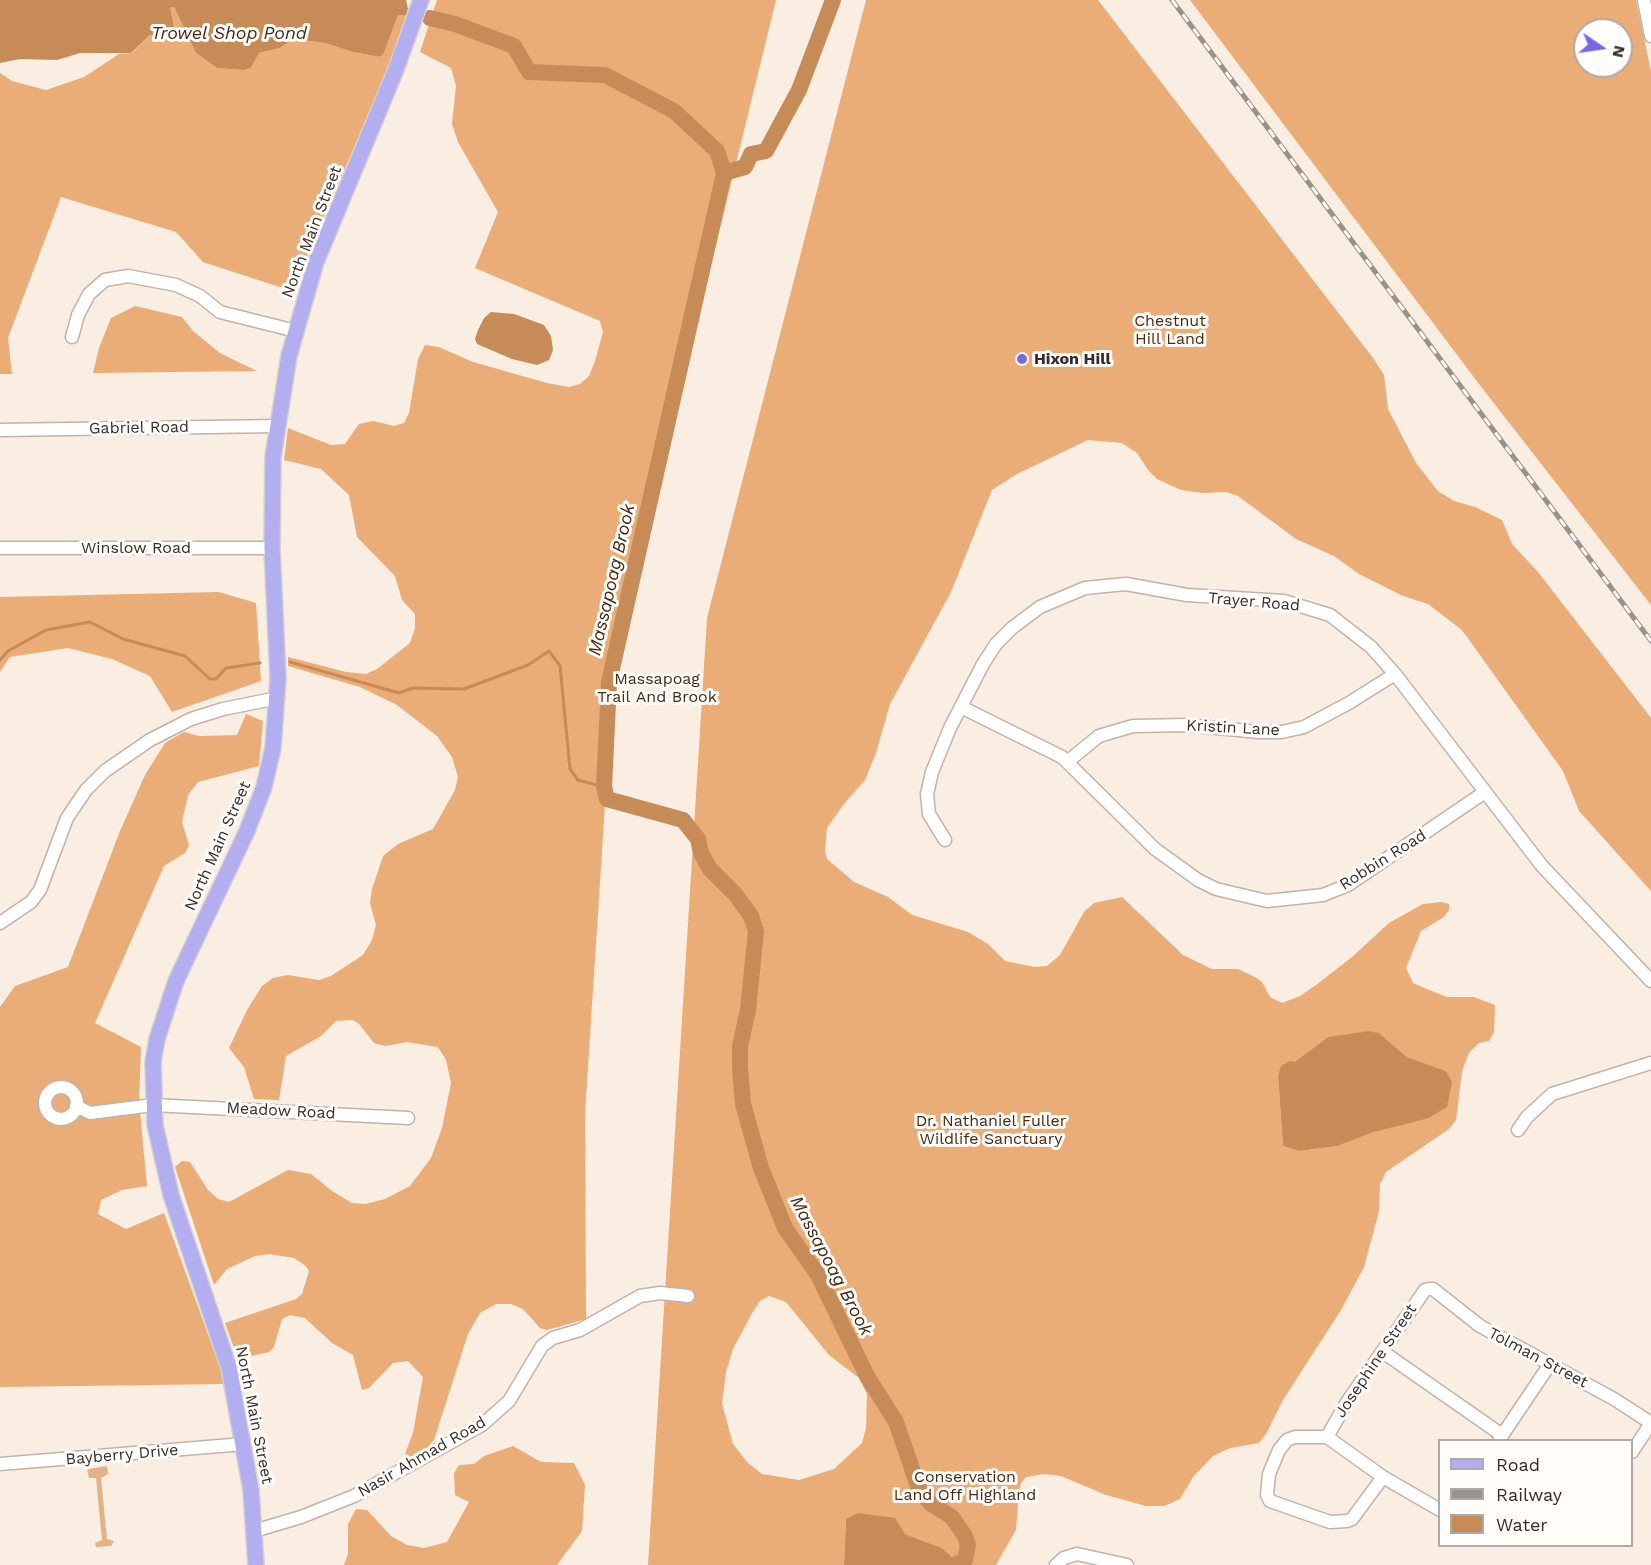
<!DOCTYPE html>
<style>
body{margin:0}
#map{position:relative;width:1651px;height:1565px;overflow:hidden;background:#faede2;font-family:"Work Sans",sans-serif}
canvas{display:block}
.legend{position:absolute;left:1438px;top:1439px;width:195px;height:108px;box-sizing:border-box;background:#fffcfa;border:2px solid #adaaa7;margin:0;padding:8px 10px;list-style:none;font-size:18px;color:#332e2a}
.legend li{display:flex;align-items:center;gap:12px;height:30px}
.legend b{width:30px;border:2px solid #adaaa7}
.north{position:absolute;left:1573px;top:18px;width:60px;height:60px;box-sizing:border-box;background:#fffcfa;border:2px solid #adaaa7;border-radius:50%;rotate:103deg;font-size:16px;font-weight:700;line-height:24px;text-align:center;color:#332e2a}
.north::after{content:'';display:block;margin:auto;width:21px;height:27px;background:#7569e4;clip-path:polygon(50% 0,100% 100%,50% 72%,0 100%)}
</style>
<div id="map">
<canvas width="1651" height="1565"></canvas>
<ul class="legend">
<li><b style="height:8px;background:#b2aeef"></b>Road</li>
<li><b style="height:8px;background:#9a9189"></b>Railway</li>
<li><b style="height:16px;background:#c68b57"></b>Water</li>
</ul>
<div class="north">N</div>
</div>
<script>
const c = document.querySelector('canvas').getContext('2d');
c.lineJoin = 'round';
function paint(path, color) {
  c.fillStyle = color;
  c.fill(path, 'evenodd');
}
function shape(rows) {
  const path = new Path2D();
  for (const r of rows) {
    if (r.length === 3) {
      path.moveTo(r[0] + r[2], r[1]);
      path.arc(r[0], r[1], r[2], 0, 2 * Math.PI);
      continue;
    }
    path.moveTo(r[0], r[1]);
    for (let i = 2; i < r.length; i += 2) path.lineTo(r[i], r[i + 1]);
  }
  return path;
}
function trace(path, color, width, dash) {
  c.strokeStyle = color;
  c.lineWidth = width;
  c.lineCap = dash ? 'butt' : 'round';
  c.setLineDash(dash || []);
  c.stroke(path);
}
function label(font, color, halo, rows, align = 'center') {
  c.font = font + ' "Work Sans",sans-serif';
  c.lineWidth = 6;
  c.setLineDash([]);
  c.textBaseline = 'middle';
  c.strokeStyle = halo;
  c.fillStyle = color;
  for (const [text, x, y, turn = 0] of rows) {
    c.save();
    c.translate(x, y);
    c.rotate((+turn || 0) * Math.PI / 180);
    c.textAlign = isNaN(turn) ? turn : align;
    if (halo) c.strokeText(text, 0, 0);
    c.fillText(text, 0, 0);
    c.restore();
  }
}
paint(shape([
 [107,1466,108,1474,101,1478,107,1539,114,1541,111,1546,96,1547,95,1543,102,1540,96,1478,89,1478,87,1469]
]), '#e4b289');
paint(shape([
 [437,0,776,0,654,498,613,681,585,1113,586,1319,547,1330,540,1328,523,1309,511,1304,496,1304,480,1313,468,1334,434,1440,427,1448,409,1457,405,1454,413,1433,423,1377,408,1361,393,1363,369,1388,362,1390,353,1355,332,1343,305,1318,290,1315,282,1319,274,1347,269,1352,238,1359,225,1323,296,1299,302,1294,309,1271,306,1266,294,1258,269,1254,255,1256,227,1269,214,1285,175,1167,182,1161,190,1162,208,1190,218,1199,229,1202,288,1170,311,1174,332,1191,352,1203,365,1204,385,1199,410,1186,431,1158,442,1128,451,1083,446,1060,438,1047,407,1042,385,1046,374,1043,359,1024,353,1020,336,1021,321,1036,286,1056,279,1100,254,1099,244,1067,229,1048,247,1010,262,986,273,978,288,975,319,980,331,976,363,955,372,940,376,925,370,903,372,889,383,856,398,844,433,829,455,790,458,777,452,757,437,736,397,705,360,687,288,666,288,657,346,672,366,674,377,669,410,643,415,628,415,614,402,600,395,576,357,537,349,495,321,469,284,460,288,428,331,445,345,444,359,424,373,421,394,426,404,423,409,413,418,359,425,345,439,347,473,362,547,383,569,387,580,384,589,376,595,361,603,332,600,321,475,268,498,212,458,142,452,124,456,86,451,68,420,52],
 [866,0,1098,0,1373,358,1384,375,1388,409,1416,463,1438,491,1454,501,1475,507,1502,520,1512,544,1538,572,1651,718,1651,891,1579,811,1563,771,1462,630,1428,604,1403,596,1359,574,1334,556,1296,539,1238,496,1226,492,1202,493,1181,490,1157,479,1148,470,1137,453,1122,443,1088,440,1017,474,992,490,951,592,890,704,876,753,865,780,844,804,827,828,825,851,827,859,854,882,888,897,912,915,968,932,988,944,1005,961,1034,967,1047,966,1060,955,1084,912,1094,903,1122,897,1183,955,1212,969,1238,969,1255,977,1262,982,1270,997,1282,1003,1300,996,1316,985,1352,957,1389,923,1423,904,1441,902,1449,904,1449,910,1444,917,1421,931,1406,968,1413,983,1427,989,1447,997,1474,997,1495,1005,1494,1032,1489,1041,1479,1043,1469,1053,1462,1071,1456,1120,1449,1129,1386,1172,1380,1184,1379,1211,1364,1267,1341,1310,1283,1400,1266,1434,1259,1443,1230,1448,1213,1456,1193,1477,1180,1499,1164,1506,1146,1506,1106,1495,1061,1476,1043,1474,1026,1477,1021,1483,1019,1492,1016,1530,996,1565,961,1565,942,1548,905,1534,846,1520,844,1565,648,1565,707,618],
 [1379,1033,1407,1057,1446,1071,1374,1132,1338,1146,1299,1151,1283,1146,1278,1076,1328,1037],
 [769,1296,786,1302,829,1355,859,1378,867,1394,866,1428,862,1443,834,1469,799,1480,762,1474,747,1462,733,1444,722,1404,726,1372,733,1349,752,1313,760,1301],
 [1190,0,1636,0,1651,71,1651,605,1479,384],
 [1585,30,1621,30,1621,66,1585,66],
 [174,7,196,53,217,68,244,70,251,68,259,53,280,48,293,39,325,43,353,52,380,57,384,53,398,15,406,15,397,48,292,291,203,262,176,232,61,197,8,338,12,374,0,374,0,73,12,81,46,90,84,77,119,54,132,53,150,35,163,39,170,8],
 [135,306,182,317,193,331,220,353,257,371,93,373,99,348,111,318],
 [219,592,256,603,261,681,172,712,150,676,112,659,68,648,10,657,0,672,0,597],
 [246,714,263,721,259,766,198,782,188,795,182,822,189,845,185,853,164,866,95,1023,141,1047,139,1101,147,1186,122,1190,101,1200,98,1214,126,1229,164,1213,226,1384,0,1387,0,1007,15,986,68,967,120,831,145,775,165,743,184,732,199,736,237,735],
 [513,1446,541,1462,574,1463,585,1485,582,1531,557,1565,344,1565,348,1554,348,1524,356,1509,367,1510,391,1536,407,1545,424,1548,447,1542,469,1502,455,1495,454,1473,459,1465,474,1464,484,1456]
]), '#eaad78');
paint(shape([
 [0,0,406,0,408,9,406,15,398,15,384,53,380,57,353,52,325,43,293,39,280,48,259,53,251,68,244,70,217,68,196,53,174,7,170,8,175,33,163,39,150,35,131,53,80,53,57,60,20,59,0,63],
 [491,312,514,314,544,325,551,336,553,350,549,360,537,365,512,359,477,344,475,339,478,330,484,318],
 [1369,1031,1379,1033,1407,1057,1446,1071,1452,1082,1447,1107,1429,1118,1374,1132,1338,1146,1299,1151,1283,1146,1278,1076,1281,1066,1290,1061,1295,1062,1328,1037],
 [858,1513,895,1518,905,1534,942,1548,961,1565,844,1565,846,1519]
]), '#c68b57');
trace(shape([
 [0,660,8,651,46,630,90,622,123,639,185,656,210,679,216,679,226,668,260,663],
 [290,662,399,693,413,688,464,689,528,665,549,651,560,666,570,769,578,780,604,787]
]), '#c68b57', 3);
trace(shape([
 [430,18,455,24,514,46,529,72,605,75,674,111,717,151,724,173,609,682,604,787,607,799,683,820,698,839,701,853,710,869,735,894,751,916,756,931,755,941,748,1010,740,1046,740,1069,743,1104,761,1168,785,1228,818,1275,867,1376,896,1422,919,1489,931,1504,952,1517,965,1536,968,1545,965,1560,954,1565],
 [724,173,745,167,751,154,766,151,799,90,833,0]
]), '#c68b57', 16);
const minor = shape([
 [1644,0,1651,36],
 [72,337,78,315,89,294,105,280,128,276,176,285,200,296,220,312,296,331],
 [0,430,277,426],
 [0,548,272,548],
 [961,707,1062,757,1155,849,1198,880,1216,889,1267,901,1323,895,1348,885,1485,792],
 [1067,762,1099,736,1133,726,1186,725,1259,732,1282,732,1304,727,1349,703,1395,674],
 [945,840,929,814,927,794,932,772,950,728,983,664,996,644,1012,628,1040,607,1085,588,1126,584,1187,595,1284,601,1330,615,1371,647,1395,674,1542,866,1651,981],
 [0,923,31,902,40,890,67,818,86,790,105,771,150,740,191,719,223,709,278,698],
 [61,1103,16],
 [76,1106,90,1113,153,1105,408,1118],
 [1518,1130,1527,1117,1552,1094,1651,1063],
 [1383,1352,1502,1435],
 [1327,1437,1347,1402,1425,1290,1429,1289,1433,1289,1480,1326,1614,1399,1651,1423,1632,1452],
 [1327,1437,1295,1437,1287,1440,1279,1450,1269,1474,1267,1495,1270,1501,1330,1522,1347,1521,1352,1519,1383,1477],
 [1327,1437,1383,1477,1440,1510],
 [1499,1440,1550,1364],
 [0,1464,244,1444],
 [254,1531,301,1517,354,1496,482,1425,509,1401,542,1346,553,1338,580,1330,640,1296,660,1293,688,1296],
 [1056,1565,1064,1558,1077,1554,1127,1565]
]);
const major = shape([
 [256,1565,251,1490,229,1368,171,1195,155,1125,153,1062,157,1039,176,981,247,831,264,787,273,748,278,678,272,548,273,457,289,356,316,262,395,72,421,0]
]);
trace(minor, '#c0b3a9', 15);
trace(major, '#d2d1d0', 18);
trace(minor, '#fff', 12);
trace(major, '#b2aeef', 15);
const rail = shape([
 [1172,0,1651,641]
]);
trace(rail, '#9a9189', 5);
trace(rail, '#fffcfa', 3, [9]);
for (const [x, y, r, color] of [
 [1022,359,6,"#7569e4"]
]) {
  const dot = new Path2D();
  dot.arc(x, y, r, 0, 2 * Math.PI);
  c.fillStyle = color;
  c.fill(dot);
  trace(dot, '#fffcfa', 2);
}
label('16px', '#332e2a', '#fffcfa', [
 ["North Main Street",312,232,-69],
 ["Gabriel Road",139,428,-1],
 ["Winslow Road",136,548],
 ["Trayer Road",1254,602,5],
 ["Kristin Lane",1233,728,3],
 ["North Main Street",218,846,-66],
 ["Robbin Road",1383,860,-32],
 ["Meadow Road",281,1111,3],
 ["Tolman Street",1538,1358,28],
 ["Josephine Street",1376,1361,-56],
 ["North Main Street",254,1415,79],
 ["Bayberry Drive",122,1455,-5],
 ["Nasir Ahmad Road",422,1457,-30]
]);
label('16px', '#452b14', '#fffcfa', [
 ["Chestnut",1170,321],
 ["Hill Land",1170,339],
 ["Massapoag",657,679],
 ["Trail And Brook",657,697],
 ["Dr. Nathaniel Fuller",991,1121],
 ["Wildlife Sanctuary",991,1139],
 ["Conservation",965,1477],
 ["Land Off Highland",965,1495]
]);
label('bold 16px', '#332e2a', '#fffcfa', [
 ["Hixon Hill",1034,359]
], 'left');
label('italic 18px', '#412811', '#fffcfa', [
 ["Trowel Shop Pond",229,34],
 ["Massapoag Brook",612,580,-77],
 ["Massapoag Brook",831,1266,62]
]);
</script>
